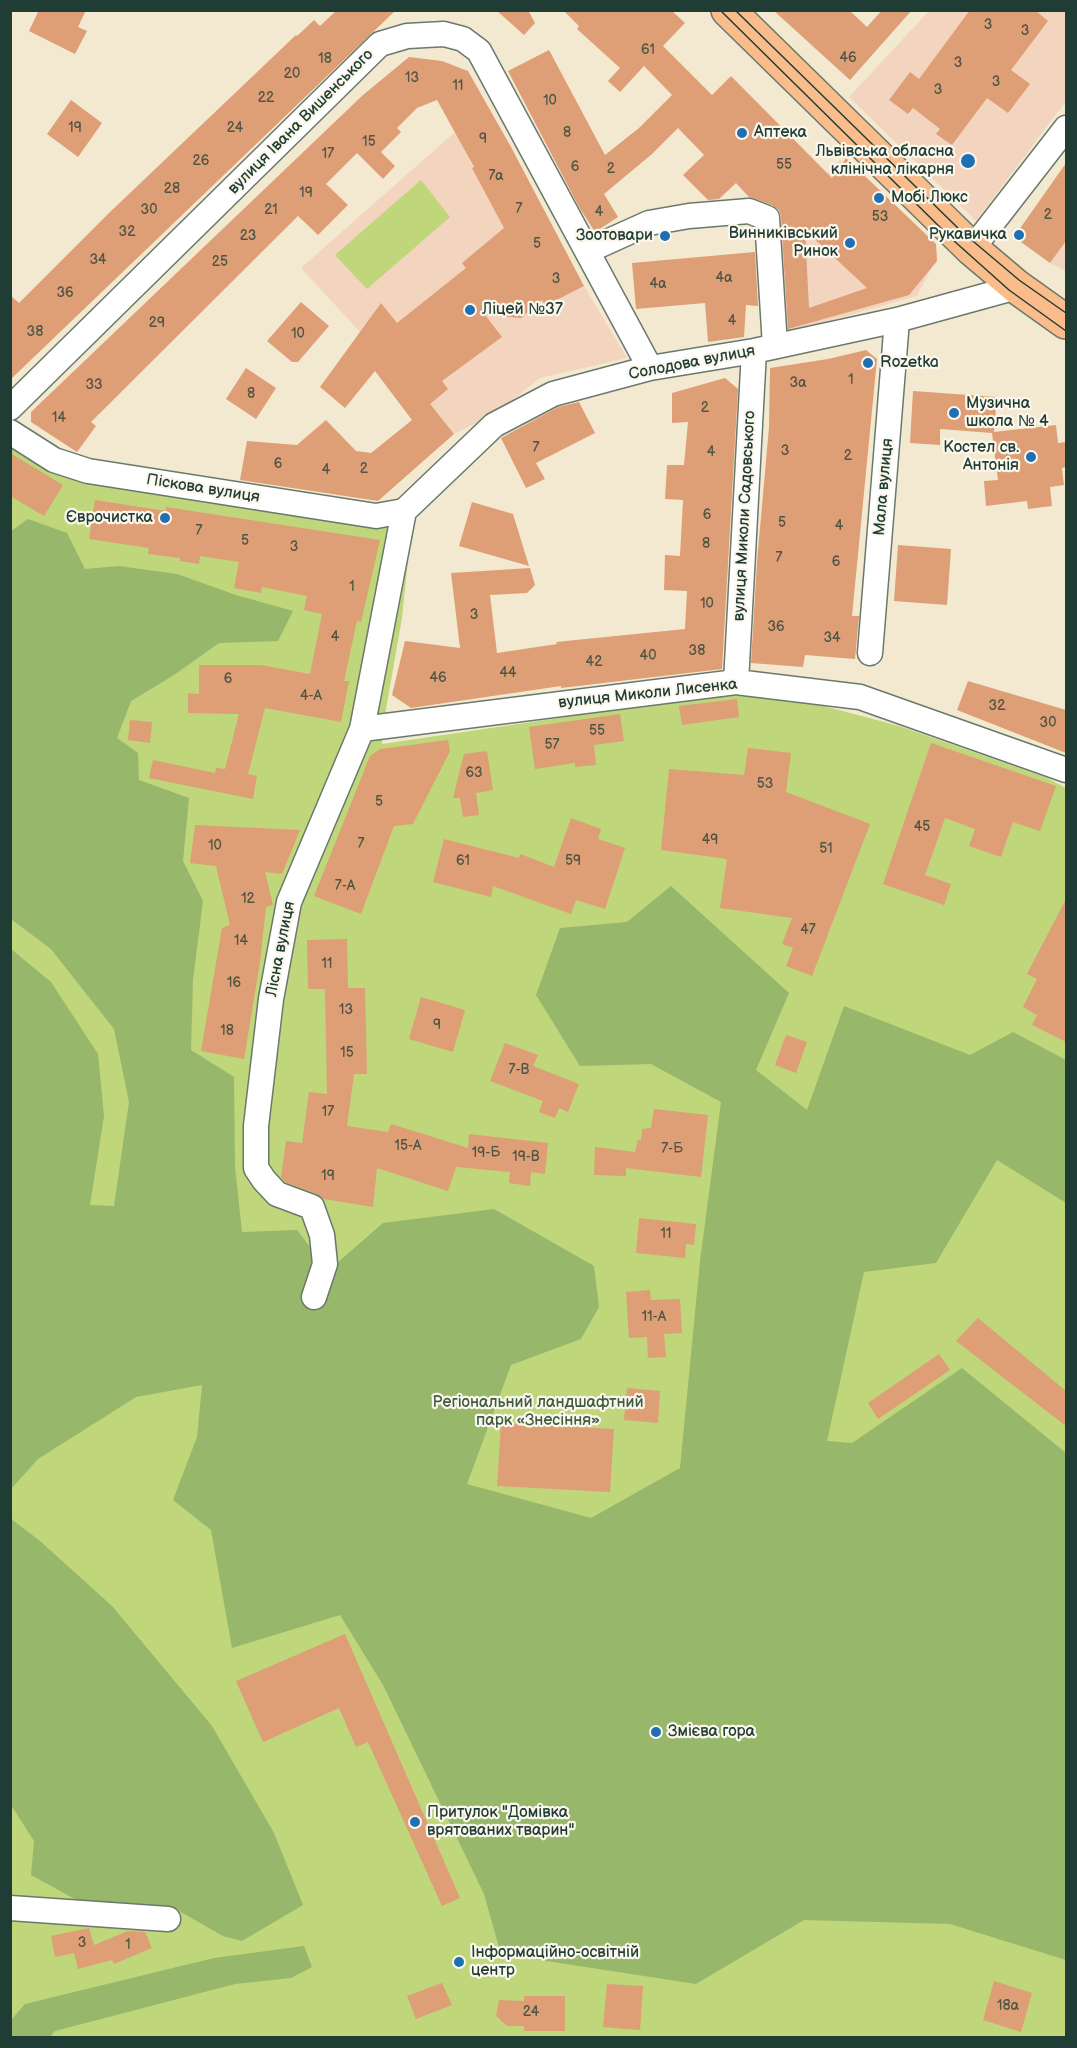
<!DOCTYPE html>
<meta charset="utf-8">
<style>
body{margin:0}
#map{position:relative;width:1077px;height:2048px;overflow:hidden;background:#f3e9d0;font-family:"Balsamiq Sans",sans-serif}
canvas{display:block}
.frame{position:absolute;inset:0;border:12px solid #1f3d34;pointer-events:none}
</style>
<div id="map">
<canvas width="1077" height="2048"></canvas>
<div class="frame"></div>
</div>
<script>
const c = document.querySelector('canvas').getContext('2d');
c.lineJoin = 'round';
function paint(path, color) {
  c.fillStyle = color;
  c.fill(path, 'evenodd');
}
function shape(rows) {
  const path = new Path2D();
  for (const r of rows) {
    path.moveTo(r[0], r[1]);
    for (let i = 2; i < r.length; i += 2) path.lineTo(r[i], r[i + 1]);
  }
  return path;
}
function trace(path, color, width, dash) {
  c.strokeStyle = color;
  c.lineWidth = width;
  c.lineCap = dash ? 'butt' : 'round';
  c.setLineDash(dash || []);
  c.stroke(path);
}
function label(font, color, halo, rows, align = 'center') {
  c.font = font + ' "Balsamiq Sans",sans-serif';
  c.lineWidth = 4.5;
  c.setLineDash([]);
  c.textBaseline = 'middle';
  c.strokeStyle = halo;
  c.fillStyle = color;
  for (const [text, x, y, turn = 0] of rows) {
    c.save();
    c.translate(x, y);
    c.rotate((+turn || 0) * Math.PI / 180);
    c.textAlign = isNaN(turn) ? turn : align;
    if (halo) c.strokeText(text, 0, 0);
    c.fillText(text, 0, 0);
    c.restore();
  }
}
paint(shape([
 [929,11,1066,11,1066,101,976,221,849,97],
 [455,132,545,306,584,286,627,358,540,378,496,413,454,434,301,268],
 [840,160,938,255,917,296,781,334,774,231],
 [1066,241,1066,271,1050,263]
]), '#f3d4be');
paint(shape([
 [421,180,450,217,367,289,335,255],
 [10,440,56,470,412,520,402,618,386,709,382,744,695,698,737,694,824,706,899,726,1045,777,1066,788,1066,2037,11,2037]
]), '#bfd67b');
paint(shape([
 [28,519,67,533,85,569,119,566,177,574,236,595,293,611,278,641,219,643,174,675,131,701,117,738,138,753,139,780,189,798,183,861,203,901,193,980,191,1050,234,1077,235,1167,242,1232,297,1230,328,1271,383,1223,494,1209,594,1266,599,1307,581,1339,511,1365,467,1484,591,1518,680,1468,700,1261,721,1102,651,1064,580,1066,536,995,560,928,627,922,671,886,789,993,756,1070,807,1110,844,1006,970,1055,1013,1032,1066,1060,1066,1203,997,1160,936,1263,864,1272,827,1441,852,1443,962,1368,1066,1453,1066,1960,950,1924,804,1920,696,1984,501,1954,484,1894,383,1685,340,1615,232,1648,211,1530,173,1500,197,1437,202,1385,136,1397,38,1459,11,1489,11,949,51,982,98,1054,104,1116,90,1205,114,1206,129,1102,114,1029,51,949,11,919,10,532],
 [10,1518,40,1541,112,1606,212,1726,274,1833,303,1905,242,1941,223,1936,172,1907,82,1903,31,1875,34,1841,11,1805],
 [304,1946,312,1967,291,1978,235,1984,55,2031,50,2037,11,2037,11,2020,25,2004,214,1958]
]), '#97b76b');
paint(shape([
 [39,10,86,10,78,27,87,31,75,54,29,31],
 [337,10,396,10,10,380,10,295,19,303,109,213,296,35,297,36,314,20,320,26],
 [496,10,528,10,535,23,524,35],
 [563,10,671,10,685,23,663,46,712,95,731,76,832,178,846,158,936,244,937,261,909,295,788,329,781,217,779,210,772,205,749,197,736,183,719,199,708,200,683,175,704,155,678,128,652,154,604,194,618,217,595,232,579,207,508,71,549,50,605,155,639,128,672,95,644,66,620,92,608,81,620,68,577,29,579,26],
 [805,230,867,288,809,308],
 [773,10,849,10,867,27,882,10,912,10,850,80],
 [970,10,1035,10,1048,21,1011,70,1030,84,1008,113,987,98,952,145,936,134,940,129,913,108,908,114,889,100,910,72,919,79],
 [409,57,442,61,468,71,511,147,584,286,545,306,542,300,521,318,485,315,502,337,442,381,448,389,430,404,454,434,378,501,240,480,247,441,297,445,326,420,356,451,371,453,412,420,375,371,345,408,320,387,381,303,397,323,466,268,462,263,504,228,472,168,474,167,437,100,417,108,397,128,401,132,381,152,395,166,383,179,357,153,326,184,348,205,318,235,298,216,91,422,96,426,77,452,31,422,31,412,363,95],
 [71,100,102,123,78,157,47,134],
 [1066,163,1066,241,1050,263,1014,237],
 [755,252,758,306,746,305,744,337,708,342,705,303,636,309,632,263],
 [301,302,329,326,298,362,292,362,267,341],
 [866,350,877,359,852,616,859,616,855,659,805,655,803,667,751,663,757,562,769,427,770,368,828,359],
 [246,368,276,388,256,419,226,399],
 [725,378,738,389,722,669,561,688,561,686,411,708,392,695,405,641,460,648,451,573,530,568,535,585,527,593,490,595,497,653,557,644,556,642,685,629,687,591,664,590,665,555,680,556,683,500,665,499,667,465,684,465,688,422,672,423,672,393],
 [913,391,997,397,994,432,1056,425,1058,443,1066,442,1066,467,1062,468,1064,485,1050,487,1052,506,1028,509,1027,501,986,506,984,481,998,480,992,433,940,429,940,445,910,443],
 [579,402,595,433,536,463,545,479,526,488,501,438,558,407],
 [10,453,63,485,44,516,10,496],
 [95,500,166,511,166,507,380,540,361,622,357,621,344,681,349,681,341,722,265,708,248,774,257,776,253,799,149,778,153,760,215,773,216,768,225,769,239,714,188,713,188,693,199,694,199,665,261,665,310,674,322,614,304,610,307,596,262,587,261,593,234,588,239,562,200,556,199,564,180,561,180,558,148,554,149,548,89,539],
 [472,502,513,514,529,566,459,546],
 [898,545,951,549,947,605,894,601],
 [968,681,1066,710,1066,753,957,710],
 [737,699,739,717,682,725,679,706],
 [620,714,624,741,594,745,596,765,575,767,575,763,535,769,529,727],
 [130,720,152,722,150,743,128,740],
 [448,740,450,751,413,824,394,826,361,914,314,896,370,756,380,749],
 [931,743,1056,786,1040,831,1013,822,1001,857,969,846,975,829,945,818,925,875,951,884,944,905,883,884],
 [748,748,791,753,786,792,870,824,812,976,786,966,793,948,782,944,792,918,720,908,727,859,661,850,669,769,744,775],
 [487,751,493,790,476,793,479,815,463,817,460,798,453,798,464,754],
 [571,818,601,829,598,839,625,848,605,909,576,900,571,914,493,886,491,897,433,882,444,839,519,858,520,854,554,867],
 [195,825,300,830,282,874,265,872,273,905,266,907,260,962,244,1059,201,1051,222,928,230,925,216,866,190,863],
 [1066,899,1066,1042,1032,1025,1037,1015,1023,1007,1037,979,1027,974],
 [347,939,348,988,365,988,367,1074,354,1074,347,1126,388,1132,391,1124,468,1148,469,1134,548,1143,545,1174,531,1172,530,1186,509,1183,510,1172,456,1167,448,1191,377,1168,373,1207,324,1199,317,1194,285,1182,281,1177,286,1141,302,1143,309,1092,327,1094,325,989,308,989,307,940],
 [421,997,465,1010,453,1052,409,1039],
 [786,1035,807,1042,796,1073,775,1065],
 [505,1043,538,1055,533,1066,579,1084,568,1112,559,1108,555,1118,539,1112,543,1101,490,1081],
 [654,1109,708,1115,701,1177,626,1168,626,1176,594,1175,595,1147,635,1152,638,1140,641,1140,642,1129,651,1128],
 [639,1218,696,1224,694,1245,686,1244,685,1258,636,1253],
 [650,1290,651,1300,680,1299,682,1333,664,1334,666,1357,648,1358,647,1337,629,1338,626,1292],
 [978,1318,1066,1391,1066,1426,956,1341],
 [939,1354,950,1370,878,1419,868,1403],
 [627,1388,660,1391,658,1423,624,1420],
 [501,1423,614,1429,610,1492,497,1486],
 [345,1634,460,1898,442,1906,368,1742,356,1747,339,1708,263,1742,236,1681],
 [89,1928,94,1945,128,1931,145,1932,152,1948,114,1964,112,1960,78,1969,74,1953,55,1957,51,1936],
 [994,1981,1032,1993,1021,2032,983,2020],
 [442,1983,452,2005,416,2019,407,1996],
 [607,1984,643,1986,640,2030,603,2027],
 [524,1996,565,1996,565,2031,524,2031,524,2026,507,2026,496,2016,499,2000,524,2001]
]), '#de9e76');
const street = shape([
 [972,249,1066,128],
 [587,251,649,223,689,216,749,211,767,218,775,346],
 [10,408,380,44,407,36,444,34,463,39,479,51,650,368],
 [10,432,54,460,88,471,376,516,404,511],
 [404,511,494,425,553,394,650,368,754,351,897,320,1017,287],
 [870,653,897,320],
 [736,682,754,351],
 [362,729,736,682,860,697,1066,770],
 [314,1297,325,1264,322,1235,312,1207,277,1194,264,1180,256,1168,256,1126,271,999,289,902,362,729,404,511],
 [10,1908,168,1919]
]);
const primary = shape([
 [728,10,972,249,1017,287,1066,322]
]);
trace(street, '#69796b', 27);
trace(primary, '#69796b', 36);
trace(street, '#fff', 24);
trace(primary, '#fabc8b', 33);
trace(shape([
 [720,10,953,240,1009,290,1066,331],
 [735,10,961,231,1019,280,1066,313]
]), '#1f3d34', 1.5);
for (const [x, y, r, color] of [
 [742,133,6,"#1f6fb2"],
 [968,161,8,"#1f6fb2"],
 [879,198,6,"#1f6fb2"],
 [1019,235,6,"#1f6fb2"],
 [665,236,6,"#1f6fb2"],
 [850,243,6,"#1f6fb2"],
 [470,310,6,"#1f6fb2"],
 [868,363,6,"#1f6fb2"],
 [954,413,6,"#1f6fb2"],
 [1031,457,6,"#1f6fb2"],
 [165,518,6,"#1f6fb2"],
 [656,1732,6,"#1f6fb2"],
 [415,1822,6,"#1f6fb2"],
 [459,1962,6,"#1f6fb2"]
]) {
  const dot = new Path2D();
  dot.arc(x, y, r, 0, 2 * Math.PI);
  c.fillStyle = color;
  c.fill(dot);
  trace(dot, '#fbf7ec', 2);
}
label('14px', '#4f5544', null, [
 ["3",988,25],
 ["3",1025,31],
 ["61",648,50],
 ["46",848,58],
 ["18",325,59],
 ["3",958,63],
 ["20",292,74],
 ["13",412,78],
 ["3",996,82],
 ["11",458,86],
 ["3",938,90],
 ["22",266,98],
 ["10",550,101],
 ["19",75,128],
 ["24",235,128],
 ["8",567,133],
 ["9",483,139],
 ["15",369,142],
 ["17",328,154],
 ["26",201,161],
 ["55",784,165],
 ["6",575,167],
 ["2",611,169],
 ["7а",496,176],
 ["28",172,189],
 ["19",306,193],
 ["7",519,209],
 ["30",149,210],
 ["21",271,210],
 ["4",599,212],
 ["2",1048,215],
 ["53",880,217],
 ["32",127,232],
 ["23",248,236],
 ["5",537,244],
 ["34",98,260],
 ["25",220,262],
 ["4а",724,278],
 ["3",556,279],
 ["4а",658,284],
 ["36",65,293],
 ["4",732,321],
 ["29",157,323],
 ["38",35,332],
 ["10",298,334],
 ["1",851,380],
 ["3а",798,383],
 ["33",94,385],
 ["8",251,394],
 ["2",705,408],
 ["14",59,418],
 ["7",536,448],
 ["3",785,451],
 ["4",711,452],
 ["2",848,456],
 ["6",278,464],
 ["2",364,469],
 ["4",326,470],
 ["6",707,515],
 ["5",782,523],
 ["4",839,526],
 ["7",199,531],
 ["5",245,541],
 ["8",706,544],
 ["3",294,547],
 ["7",779,558],
 ["6",836,562],
 ["1",352,587],
 ["10",707,604],
 ["3",474,615],
 ["36",776,627],
 ["4",335,637],
 ["34",832,638],
 ["38",697,651],
 ["40",648,656],
 ["42",594,662],
 ["44",508,673],
 ["46",438,678],
 ["6",228,679],
 ["4-А",311,696],
 ["32",997,706],
 ["30",1048,723],
 ["55",597,731],
 ["57",552,745],
 ["63",474,773],
 ["53",765,784],
 ["5",379,802],
 ["45",922,827],
 ["49",710,840],
 ["7",361,844],
 ["10",215,846],
 ["51",826,849],
 ["61",463,861],
 ["59",573,861],
 ["7-А",345,886],
 ["12",248,899],
 ["47",808,930],
 ["14",241,941],
 ["11",327,964],
 ["16",234,983],
 ["13",346,1010],
 ["9",437,1025],
 ["18",227,1031],
 ["15",347,1053],
 ["7-В",519,1070],
 ["17",328,1112],
 ["15-А",408,1146],
 ["7-Б",672,1149],
 ["19-Б",486,1153],
 ["19-В",526,1157],
 ["19",328,1176],
 ["11",666,1234],
 ["11-А",654,1317],
 ["3",82,1943],
 ["1",128,1945],
 ["18а",1008,2006],
 ["24",531,2012]
]);
label('16px', '#1f3d34', '#fbf7ec', [
 ["вулиця Івана Вишенського",301,122,-45],
 ["Солодова вулиця",692,363,-11],
 ["Мала вулиця",884,487,-85],
 ["Піскова вулиця",203,489,9],
 ["вулиця Миколи Садовського",745,516,-87],
 ["вулиця Миколи Лисенка",648,694,-6],
 ["Лісна вулиця",281,949,-79]
]);
label('16px', '#1f3d34', '#fbf7ec', [
 ["Аптека",754,133],
 ["Львівська обласна",954,152,"right"],
 ["клінічна лікарня",954,170,"right"],
 ["Мобі Люкс",891,198],
 ["Винниківський",838,234,"right"],
 ["Ринок",838,252,"right"],
 ["Рукавичка",1007,235,"right"],
 ["Зоотовари",653,236,"right"],
 ["Ліцей №37",482,310],
 ["Rozetka",880,363],
 ["Музична",966,404],
 ["школа № 4",966,422],
 ["Костел св.",1019,448,"right"],
 ["Антонія",1019,466,"right"],
 ["Єврочистка",153,518,"right"],
 ["Змієва гора",668,1732],
 ["Притулок \"Домівка",427,1813],
 ["врятованих тварин\"",427,1831],
 ["Інформаційно-освітній",471,1953],
 ["центр",471,1971]
], 'left');
label('16px', '#3f5c42', '#fbf7ec', [
 ["Регіональний ландшафтний",538,1403],
 ["парк «Знесіння»",538,1421]
]);
</script>
